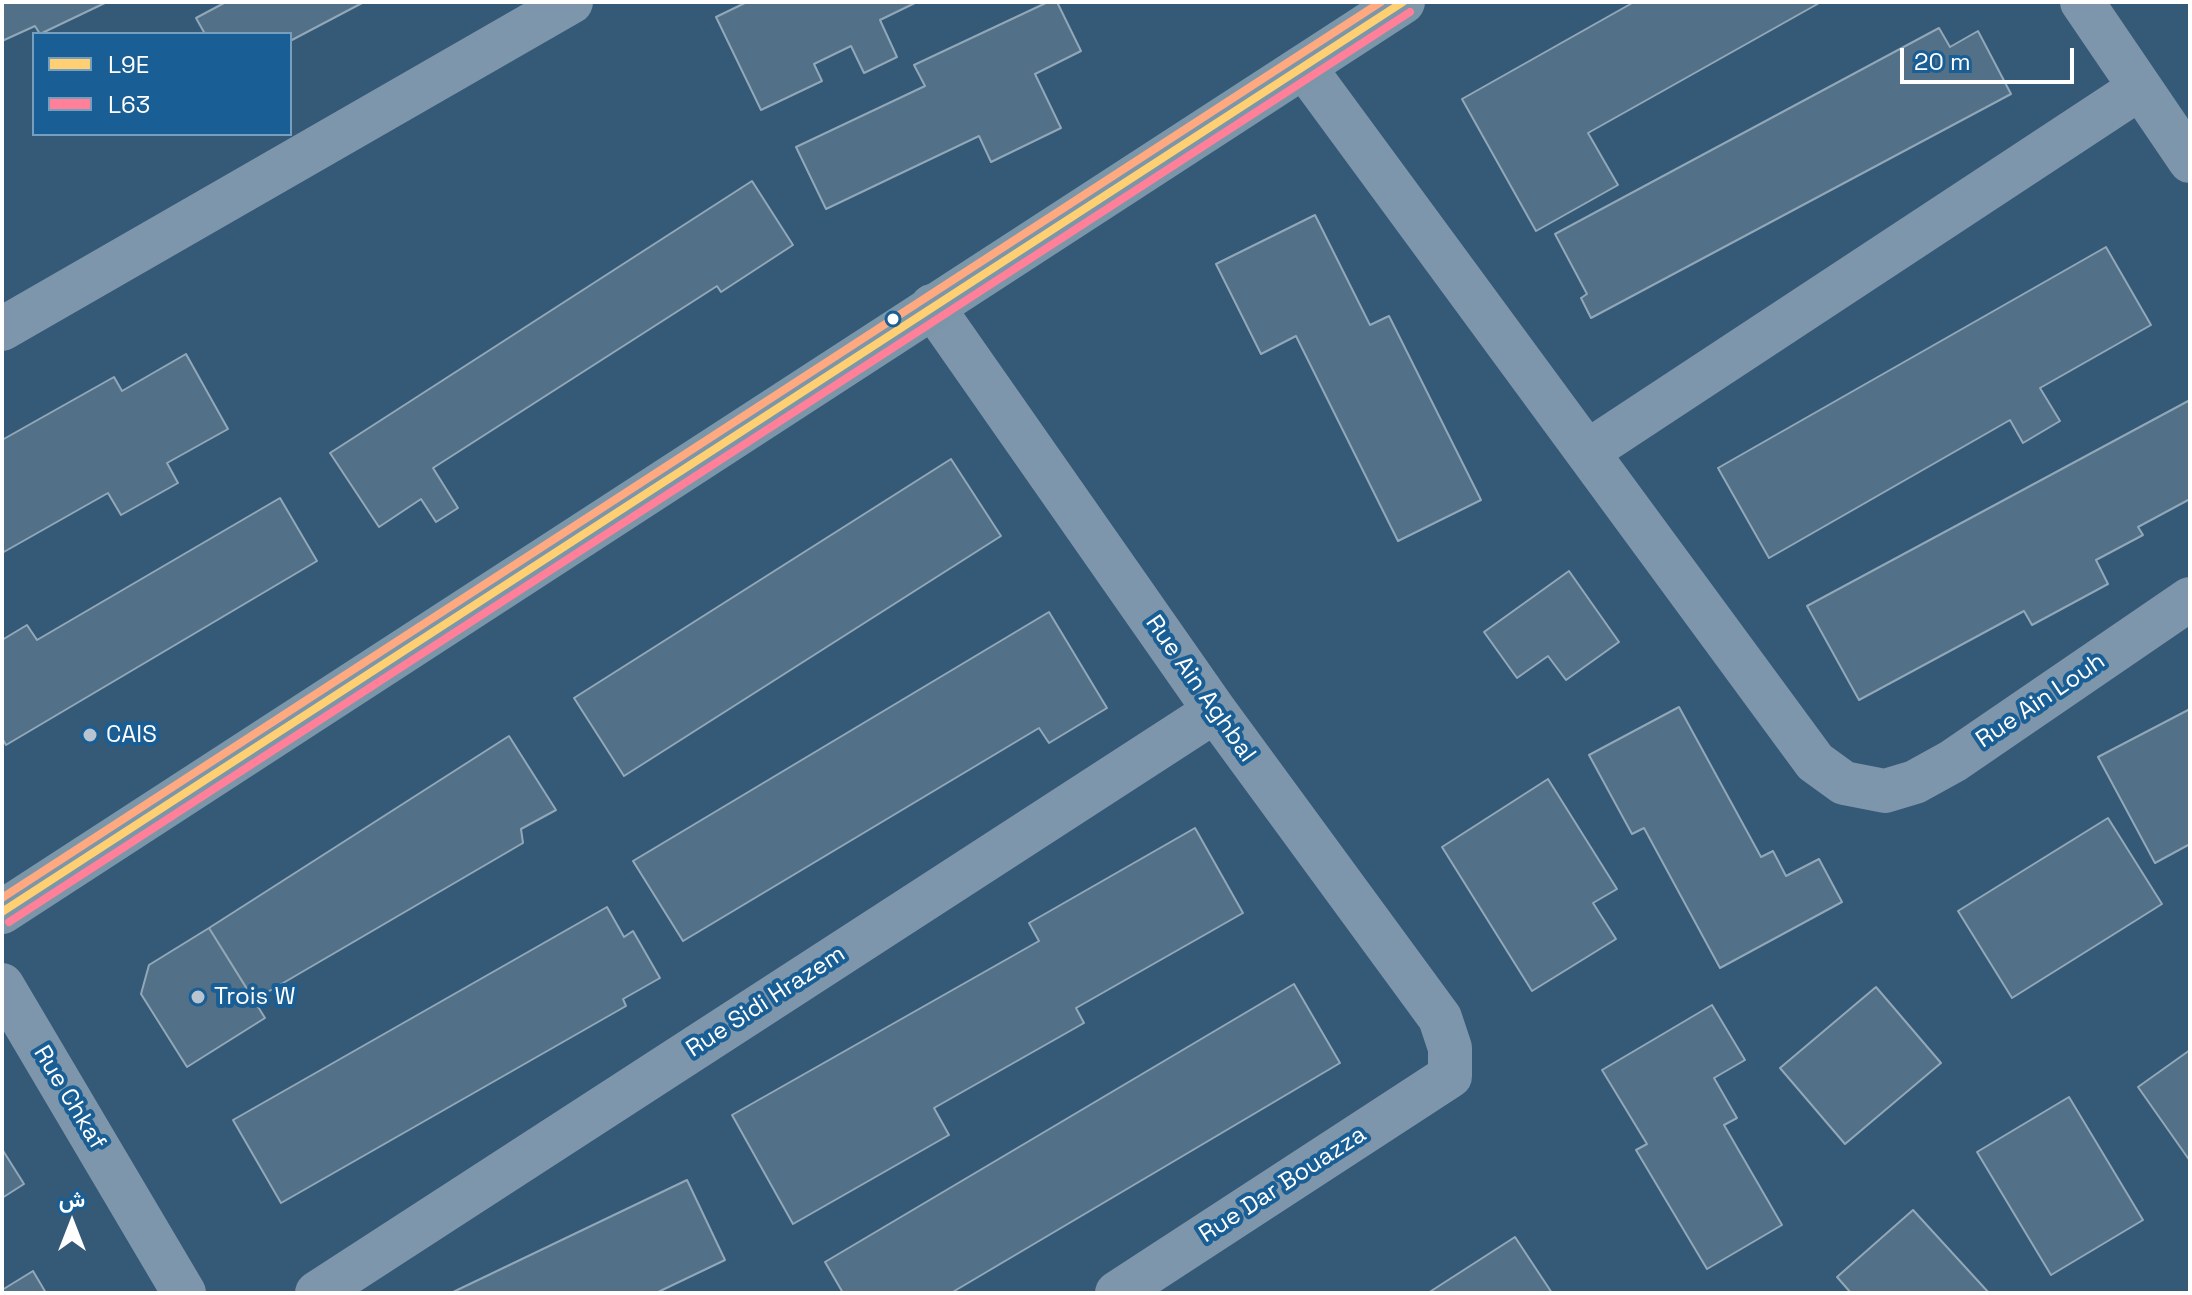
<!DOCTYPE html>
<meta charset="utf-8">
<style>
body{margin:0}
#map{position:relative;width:2192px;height:1295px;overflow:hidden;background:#355a78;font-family:"Space Grotesk",Vazirmatn,sans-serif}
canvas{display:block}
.frame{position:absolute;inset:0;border:4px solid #fff;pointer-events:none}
.legend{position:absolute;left:32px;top:32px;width:260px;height:104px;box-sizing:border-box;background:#195e94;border:2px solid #759ebf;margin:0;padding:10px 14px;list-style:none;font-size:24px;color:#fff}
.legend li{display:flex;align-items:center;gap:16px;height:40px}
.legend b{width:40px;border:2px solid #759ebf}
.north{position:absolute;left:32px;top:1183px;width:80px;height:80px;-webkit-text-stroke:6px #195e94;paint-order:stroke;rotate:0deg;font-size:22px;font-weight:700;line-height:32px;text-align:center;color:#fff}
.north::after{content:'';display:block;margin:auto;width:28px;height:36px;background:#fff;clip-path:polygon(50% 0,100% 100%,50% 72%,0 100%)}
.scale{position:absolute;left:1900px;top:48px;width:174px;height:36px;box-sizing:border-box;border:4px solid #fff;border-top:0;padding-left:10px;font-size:24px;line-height:28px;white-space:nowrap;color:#fff;-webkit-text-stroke:6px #195e94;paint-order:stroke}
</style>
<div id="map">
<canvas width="2192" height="1295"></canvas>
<div class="frame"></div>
<ul class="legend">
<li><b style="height:10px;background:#fed073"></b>L9E</li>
<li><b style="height:10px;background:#ff8098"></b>L63</li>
</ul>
<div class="north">ش</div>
<div class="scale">20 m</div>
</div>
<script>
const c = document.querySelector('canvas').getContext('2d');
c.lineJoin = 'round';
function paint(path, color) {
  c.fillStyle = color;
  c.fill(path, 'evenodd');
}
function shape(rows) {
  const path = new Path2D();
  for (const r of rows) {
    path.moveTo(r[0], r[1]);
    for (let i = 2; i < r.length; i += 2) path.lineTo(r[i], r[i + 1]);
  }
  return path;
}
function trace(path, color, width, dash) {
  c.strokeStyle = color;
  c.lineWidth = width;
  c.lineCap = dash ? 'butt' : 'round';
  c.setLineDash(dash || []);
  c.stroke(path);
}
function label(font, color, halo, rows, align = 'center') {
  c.font = font + ' "Space Grotesk",sans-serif';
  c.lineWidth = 8;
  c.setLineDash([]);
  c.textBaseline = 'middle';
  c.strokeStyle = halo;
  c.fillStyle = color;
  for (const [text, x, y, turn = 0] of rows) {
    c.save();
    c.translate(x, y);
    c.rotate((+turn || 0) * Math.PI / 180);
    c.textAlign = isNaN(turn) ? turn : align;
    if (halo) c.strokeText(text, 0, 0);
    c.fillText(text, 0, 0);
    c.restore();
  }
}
const building = shape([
 [2,2,107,2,40,34,35,26,2,41,2,2],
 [226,2,364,2,290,41,290,34,205,34,196,18,226,2],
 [747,2,917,2,880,20,897,57,864,73,851,46,814,64,822,81,761,110,716,17,747,2],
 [1048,2,1057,2,1081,51,1035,74,1061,128,991,162,979,136,826,209,796,147,925,86,914,65,1048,2],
 [1634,2,1821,2,1588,133,1618,185,1536,231,1462,99,1634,2],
 [1939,28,1950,47,1978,31,2011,94,1591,318,1581,298,1587,294,1555,234,1939,28],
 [752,181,793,245,721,292,717,286,433,468,458,508,436,522,421,499,379,527,330,453,752,181],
 [1315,215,1370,325,1389,316,1481,500,1398,541,1296,336,1261,354,1216,264,1315,215],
 [2106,247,2151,325,2040,388,2060,421,2023,443,2010,420,1769,558,1718,468,2106,247],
 [186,354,228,429,167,463,178,483,121,515,108,493,2,553,2,440,114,377,122,391,186,354],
 [2190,400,2190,499,2138,527,2143,535,2096,560,2108,584,2032,625,2024,611,1859,700,1807,606,2190,400],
 [951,459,1001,536,624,776,574,698,951,459],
 [280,498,317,561,6,745,2,738,2,640,27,625,37,640,280,498],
 [1569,571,1619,642,1566,680,1548,656,1517,678,1484,632,1569,571],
 [1049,612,1107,708,1049,743,1039,728,683,941,633,861,1049,612],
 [1679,707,1761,857,1773,851,1786,876,1819,859,1842,902,1720,968,1644,828,1632,834,1589,755,1679,707],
 [2190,709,2190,844,2155,863,2098,757,2190,709],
 [509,736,556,810,521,829,523,843,254,1000,209,928,509,736],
 [1548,779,1617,889,1593,903,1616,939,1532,991,1442,847,1548,779],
 [2108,818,2162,904,2012,998,1958,911,2108,818],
 [1195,828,1243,913,1076,1008,1084,1023,934,1108,949,1135,793,1224,732,1115,1039,941,1029,923,1195,828],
 [607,907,624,937,633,931,660,978,623,999,626,1006,281,1203,233,1120,607,907],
 [209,928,265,1018,187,1067,141,994,149,965,209,928],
 [1294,984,1340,1063,951,1293,843,1293,825,1262,1294,984],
 [1876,987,1941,1063,1845,1144,1780,1068,1876,987],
 [1712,1005,1745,1060,1714,1078,1737,1118,1724,1125,1782,1225,1707,1269,1636,1150,1647,1144,1602,1070,1712,1005],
 [2190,1050,2190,1161,2138,1087,2190,1050],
 [2069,1097,2143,1220,2051,1275,1977,1152,2069,1097],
 [2,1149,24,1184,2,1198,2,1149],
 [687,1180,725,1260,656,1293,451,1293,687,1180],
 [1913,1210,1989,1293,1851,1293,1837,1277,1913,1210],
 [1515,1237,1552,1293,1428,1293,1515,1237],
 [33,1271,46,1293,2,1293,2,1290,33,1271]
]);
paint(building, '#527087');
trace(building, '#92a8b8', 2);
trace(shape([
 [2082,2,2190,161],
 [1304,67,1815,762,1844,783,1885,791,1915,782,1953,761,2190,599],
 [932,306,1215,711,1440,1018,1450,1048,1450,1076,1117,1293],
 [2,329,571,2],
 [1587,452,2140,88],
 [2,985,184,1293],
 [317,1293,1215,711]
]), '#7e96ab', 44);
trace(shape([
 [2,912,1403,2]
]), '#7c96a9', 44);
trace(shape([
 [2,912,1403,2]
]), '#fed073', 8);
trace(shape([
 [9,922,1410,12]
]), '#ff8098', 8);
trace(shape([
 [2,898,1381,2]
]), '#ffa980', 8);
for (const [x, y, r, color] of [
 [893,319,7,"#fff"],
 [90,735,8,"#b8c5d0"],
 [198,997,8,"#b8c5d0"]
]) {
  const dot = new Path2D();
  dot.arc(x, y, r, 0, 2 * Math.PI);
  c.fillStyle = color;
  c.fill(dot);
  trace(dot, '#195e94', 3);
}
label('24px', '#fff', '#195e94', [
 ["Rue Ain Aghbal",1200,689,55],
 ["Rue Ain Louh",2041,701,-34],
 ["Rue Sidi Hrazem",766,1002,-33],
 ["Rue Chkaf",69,1098,59],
 ["Rue Dar Bouazza",1283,1185,-33]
]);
label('24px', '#fff', '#195e94', [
 ["CAIS",106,735],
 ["Trois W",214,997]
], 'left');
</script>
